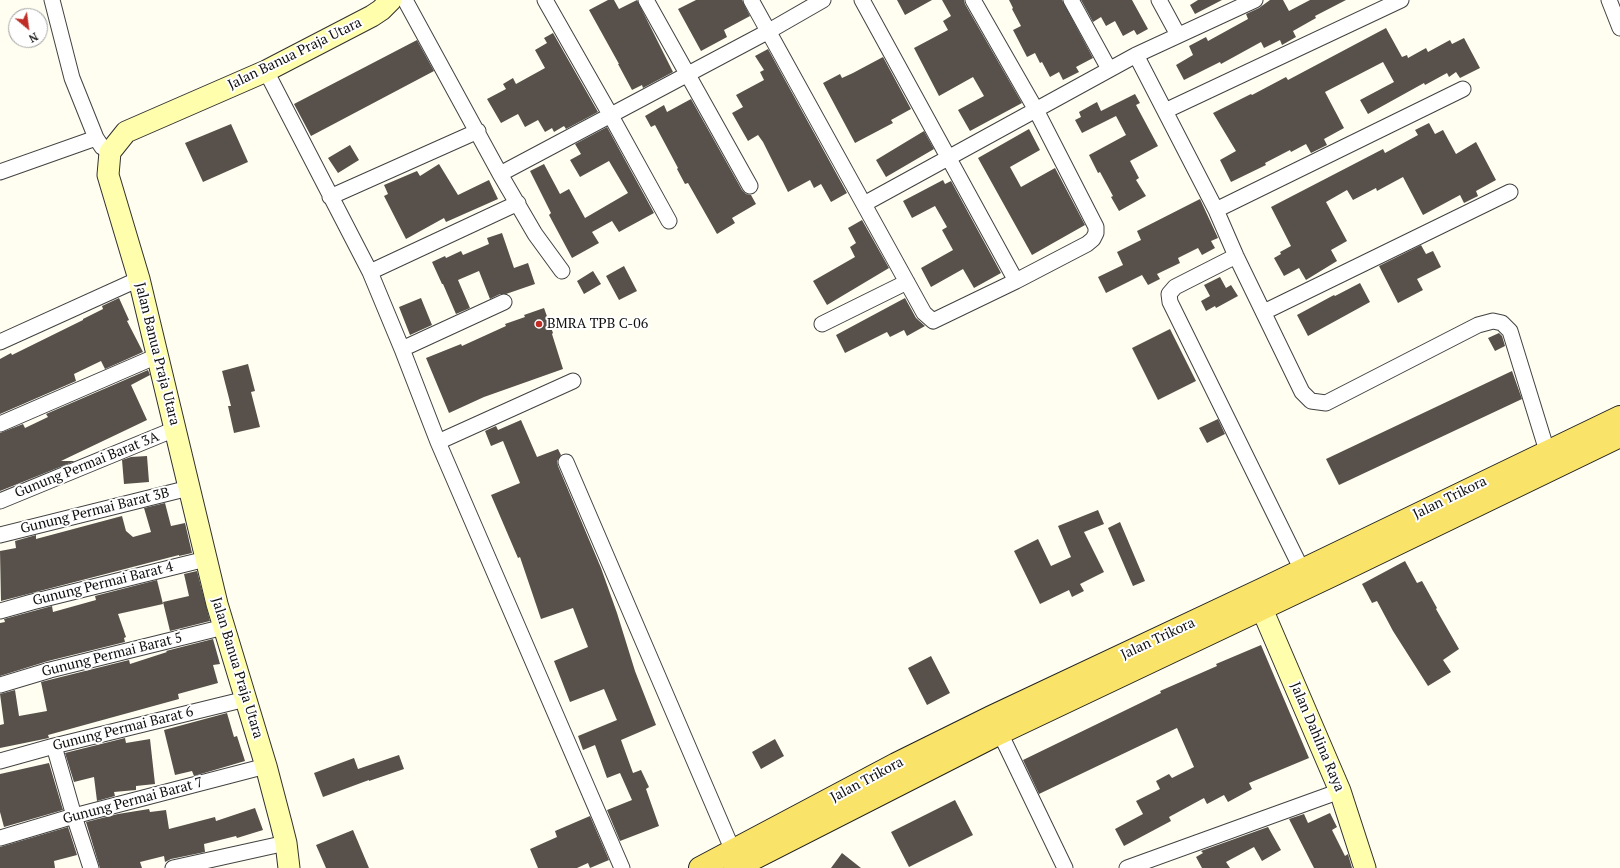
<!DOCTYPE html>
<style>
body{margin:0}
#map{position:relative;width:1620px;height:868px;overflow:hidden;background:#fffef1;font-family:"PT Serif",serif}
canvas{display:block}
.north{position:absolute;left:8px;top:8px;width:40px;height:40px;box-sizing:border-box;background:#fff;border:1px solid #9f9f9f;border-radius:50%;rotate:151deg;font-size:11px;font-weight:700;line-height:16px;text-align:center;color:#0f0f0f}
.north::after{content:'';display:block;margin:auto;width:14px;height:18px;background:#c02d26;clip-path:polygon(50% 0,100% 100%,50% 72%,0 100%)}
</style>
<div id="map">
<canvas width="1620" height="868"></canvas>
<div class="north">N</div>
</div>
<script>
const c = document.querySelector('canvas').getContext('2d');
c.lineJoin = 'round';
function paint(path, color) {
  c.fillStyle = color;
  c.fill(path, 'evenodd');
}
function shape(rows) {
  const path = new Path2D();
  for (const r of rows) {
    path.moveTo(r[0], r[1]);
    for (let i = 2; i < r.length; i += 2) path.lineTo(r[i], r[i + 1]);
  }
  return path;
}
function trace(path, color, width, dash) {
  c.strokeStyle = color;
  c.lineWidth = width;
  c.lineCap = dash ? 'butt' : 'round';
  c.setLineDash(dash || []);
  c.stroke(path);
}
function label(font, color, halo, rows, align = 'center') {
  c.font = font + ' "PT Serif",serif';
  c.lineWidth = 4;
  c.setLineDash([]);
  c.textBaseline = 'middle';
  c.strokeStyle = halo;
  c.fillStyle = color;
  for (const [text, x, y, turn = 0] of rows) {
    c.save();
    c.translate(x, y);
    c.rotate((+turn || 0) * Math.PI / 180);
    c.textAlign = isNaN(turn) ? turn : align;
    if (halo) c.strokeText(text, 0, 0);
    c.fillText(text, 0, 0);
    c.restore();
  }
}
paint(shape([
 [608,0,614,0,619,9,637,0,673,72,643,88,642,85,632,90,618,64,619,64,589,10],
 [696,0,742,0,750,16,724,30,727,37,701,51,678,9],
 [897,0,932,0,905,15],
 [942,0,964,0,965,4,1022,103,970,131,958,110,984,96,973,77,939,96,914,48,948,30,943,21,951,16],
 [1009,0,1062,0,1093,58,1076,67,1079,72,1063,80,1059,72,1050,77,1042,62,1040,63,1035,53,1027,57,1013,30,1021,26,1012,9,1013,8],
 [1081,0,1132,0,1148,29,1137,35,1134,30,1123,36,1115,21,1106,26,1101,17,1093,22],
 [1198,0,1222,0,1195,14,1190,5],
 [1270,0,1283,0,1289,11,1310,0,1346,0,1315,16,1316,18,1293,31,1296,37,1282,45,1280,40,1264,48,1261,42,1221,64,1220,62,1184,80,1176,65,1193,55,1189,46,1206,37,1208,41,1248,19,1246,14,1259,8],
 [1386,28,1402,57,1407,55,1408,58,1426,48,1428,52,1450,40,1452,44,1464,38,1480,68,1460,78,1456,72,1449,77,1447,73,1425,85,1424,83,1368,114,1360,100,1394,82,1383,62,1325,92,1344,128,1324,139,1327,145,1311,153,1306,144,1291,152,1290,150,1265,163,1266,165,1231,182,1220,160,1236,151,1213,113,1251,94,1252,95,1286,77,1288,80],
 [553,33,598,112,566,129,564,126,554,132,552,128,545,132,538,120,525,127,518,114,501,123,487,99,506,89,503,84,513,78,516,84,545,68,535,50,547,43,544,38],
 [417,40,434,71,311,136,294,104],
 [768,49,847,193,831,202,821,184,814,188,810,180,788,192,763,142,758,135,748,141,732,113,743,107,736,95,764,80,760,72,764,70,755,56],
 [883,57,911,109,891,120,893,123,855,143,823,83,840,74,842,78,853,73],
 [1135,94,1140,103,1136,105,1158,146,1130,161,1139,178,1136,180,1146,196,1119,211,1111,197,1113,196,1100,172,1098,173,1089,155,1126,135,1116,116,1082,133,1075,120,1081,117,1079,112,1097,102,1101,111],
 [691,99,742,190,746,194,751,195,756,204,732,218,735,223,717,234,688,183,685,184,677,169,678,168,655,125,651,127,645,116,664,105,667,112],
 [1429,123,1435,134,1443,130,1456,154,1476,142,1496,180,1476,191,1478,196,1464,203,1460,195,1423,215,1403,177,1377,191,1376,188,1353,200,1347,190,1326,202,1347,241,1331,250,1337,261,1306,280,1299,268,1284,276,1274,258,1281,254,1280,252,1291,246,1271,207,1383,149,1385,153,1418,135,1415,130],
 [231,124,248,162,203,182,185,143],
 [607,127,654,213,619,232,612,221,592,232,599,243,572,258,549,215,551,213,530,171,544,164,560,194,569,189,585,218,628,193,609,161,580,177,570,160,581,154,575,144],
 [1029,129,1040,150,1010,167,1021,187,1055,168,1085,225,1032,255,978,158],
 [924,131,934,149,886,177,876,160],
 [350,145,359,160,338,173,328,158],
 [439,164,458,195,489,180,498,199,446,222,444,218,406,239,384,196,388,194,384,185,417,171,420,176],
 [943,180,945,184,951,181,1001,273,974,288,963,269,931,287,921,268,953,250,942,230,947,227,935,206,912,218,903,201],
 [1200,199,1218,238,1211,241,1215,248,1202,255,1198,248,1178,258,1180,263,1157,274,1160,279,1148,285,1142,275,1106,293,1098,277,1123,265,1117,252,1141,240,1137,231],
 [862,220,889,268,827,305,813,281,855,257,850,247,856,243,848,228],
 [502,233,514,268,528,263,535,284,506,294,500,294,490,299,479,271,458,280,470,308,456,314,443,284,442,284,432,262,445,256,446,258,461,251,463,255,489,244,487,238],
 [1421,245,1426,254,1433,251,1441,267,1417,279,1423,290,1398,303,1379,266],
 [624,266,637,291,619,300,606,276],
 [593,271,601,284,584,294,577,281],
 [1220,277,1226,288,1231,285,1238,296,1216,308,1215,306,1206,311,1201,301,1210,296,1204,285],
 [1360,283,1370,302,1308,336,1297,315,1334,295,1335,296],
 [119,298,129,320,127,321,143,352,105,369,101,361,74,374,76,381,0,414,0,359,11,353,12,355,83,320,83,319,103,309,102,306],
 [421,298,432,325,410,335,399,307],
 [905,298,916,318,925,326,907,336,904,330,890,337,887,332,845,353,836,335],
 [544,308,553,333,552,334,563,369,484,397,449,413,426,358,461,344,462,346,506,326,505,324,525,317,524,315],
 [1170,329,1196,381,1158,400,1132,348],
 [1499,333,1502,336,1505,346,1495,351,1488,338],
 [248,364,255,391,251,392,260,427,234,433,228,406,231,406,222,371],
 [148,370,150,375,131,385,147,420,61,461,75,461,0,491,0,433,23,424,25,428,48,417,46,414],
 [1512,371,1522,399,1339,485,1326,459],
 [1218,419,1225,434,1207,443,1199,428],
 [521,420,537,457,558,449,561,455,557,461,558,466,601,568,617,613,635,671,656,725,621,740,633,773,641,770,649,787,646,789,659,826,620,841,607,810,632,800,620,773,607,778,595,745,583,750,578,736,617,720,616,718,604,689,570,702,554,661,588,647,581,629,573,608,541,619,520,557,518,558,491,495,520,483,503,441,491,446,485,431,496,426,498,430],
 [147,456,149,482,124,484,122,460,131,457],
 [165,503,171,526,185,523,192,553,179,556,179,555,1,601,0,551,16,548,15,541,36,535,36,539,122,516,126,531,133,537,151,532,144,508],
 [1098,510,1104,524,1084,532,1104,572,1080,584,1084,591,1072,597,1069,590,1040,604,1014,551,1038,539,1051,566,1071,557,1058,526],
 [1120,522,1145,581,1133,586,1108,528],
 [1405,561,1417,583,1422,581,1437,608,1436,609,1459,649,1443,660,1451,672,1428,686,1393,631,1377,601,1372,603,1362,584],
 [197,571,210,621,170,631,163,602,189,596,184,574],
 [157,580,163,604,118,614,126,637,124,638,125,642,48,661,0,676,0,623,5,622,4,619,52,606,53,612,96,600,95,596],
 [213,639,220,664,213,665,218,683,178,694,179,699,48,735,49,738,0,748,0,725,4,724,0,694,15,690,19,716,47,711,41,682,129,660,130,664,167,652,166,651],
 [1261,645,1309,758,1249,783,1252,789,1228,802,1224,795,1207,804,1204,798,1169,817,1171,821,1124,846,1115,829,1143,814,1136,801,1160,789,1156,781,1169,774,1172,778,1194,767,1177,728,1039,794,1023,760,1161,693,1160,691,1217,666,1216,664],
 [931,656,950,693,927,705,908,668],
 [227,713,234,737,237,736,245,761,194,776,192,771,175,775,164,730],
 [125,738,126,743,150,739,155,784,136,786,136,790,114,792,115,796,97,801,94,777,74,782,65,753],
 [775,739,784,756,761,769,752,752],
 [399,755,404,769,369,781,369,780,323,797,314,773,354,758,358,769],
 [49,763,63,810,4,827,0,812,0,774],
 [955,800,973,835,909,867,891,832],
 [255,808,263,830,237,838,236,836,204,844,205,852,171,859,165,862,164,856,140,862,142,868,100,868,86,822,118,814,149,809,150,812,166,810,169,829,215,817,216,821],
 [1330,813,1337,827,1332,830,1345,856,1348,854,1352,868,1314,868,1289,819,1304,814,1308,823],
 [590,816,609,860,590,868,588,863,577,868,538,868,530,849,557,837,555,831],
 [68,827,77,855,54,861,55,868,0,868,0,847],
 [1268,827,1281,850,1262,861,1254,847,1226,862,1230,868,1202,868,1196,857,1203,853,1201,851],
 [353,830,369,868,326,868,316,845],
 [842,853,861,868,831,868]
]), '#58514b');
const street = shape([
 [52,0,72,78,96,138,102,147,110,152],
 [405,0,500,174,535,234,562,271],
 [545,0,611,116,669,221],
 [646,0,750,186],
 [751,0,924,313,933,321,1016,281,1087,244,1093,239,1096,233,1096,227,1036,110,973,0],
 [862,0,1016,281],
 [1071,0,1109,69],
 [1159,0,1178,35],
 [1609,0,1620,28],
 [1136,55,1216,210,1236,256,1302,392,1311,401,1326,403,1478,325,1493,321,1502,323,1510,331,1547,451],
 [266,71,370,272,402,349,438,442,622,868],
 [1165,111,1401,0],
 [0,172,96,138],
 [500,174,769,31,823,0],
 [330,197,478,131],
 [864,204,1136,55,1255,0],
 [1216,210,1463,89],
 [1236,256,1175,287,1169,294,1170,302,1302,570],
 [370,272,518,203],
 [1264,312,1510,192],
 [822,324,907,282],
 [0,342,139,279],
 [402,349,504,302],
 [0,424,157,356],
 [438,442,573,381],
 [566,462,733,851],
 [0,501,175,429],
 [0,535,189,488],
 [0,611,32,602,206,559],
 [0,685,50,670,224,627],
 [1000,733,1065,868],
 [54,746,74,816,91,868],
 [0,761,54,746,246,699],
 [0,838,74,816,266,766],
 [173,868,286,843],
 [1127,868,1340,791]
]);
const secondary = shape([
 [1262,609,1340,791,1365,868],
 [289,868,286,843,281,823,266,766,217,604,139,279,108,175,110,152,126,132,266,71,372,16,381,10,391,0]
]);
const primary = shape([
 [700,868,896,764,991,717,1263,589,1620,417],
 [735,868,1000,733,1335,574,1620,436]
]);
trace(street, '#424242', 17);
trace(secondary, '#313131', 23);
trace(primary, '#202020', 24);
trace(street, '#fff', 15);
trace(secondary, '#fffeac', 21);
trace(primary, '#f9e368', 22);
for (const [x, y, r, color] of [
 [539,324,4,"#c02d26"]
]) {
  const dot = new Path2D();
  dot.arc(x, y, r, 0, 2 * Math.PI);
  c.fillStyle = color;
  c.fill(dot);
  trace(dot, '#fff', 1.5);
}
label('14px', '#0f0f0f', '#fff', [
 ["Jalan Banua Praja Utara",295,54,-26],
 ["Jalan Banua Praja Utara",157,354,76],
 ["Gunung Permai Barat 3A",87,465,-22],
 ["Jalan Trikora",1450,498,-26],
 ["Gunung Permai Barat 3B",95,511,-14],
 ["Gunung Permai Barat 4",103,584,-14],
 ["Jalan Trikora",1158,639,-25],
 ["Gunung Permai Barat 5",112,655,-14],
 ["Jalan Banua Praja Utara",237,668,73],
 ["Gunung Permai Barat 6",123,729,-14],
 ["Jalan Dahlina Raya",1317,737,67],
 ["Jalan Trikora",867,780,-28],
 ["Gunung Permai Barat 7",133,801,-15]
]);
label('14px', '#0f0f0f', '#fff', [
 ["BMRA TPB C-06",547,324]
], 'left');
</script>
